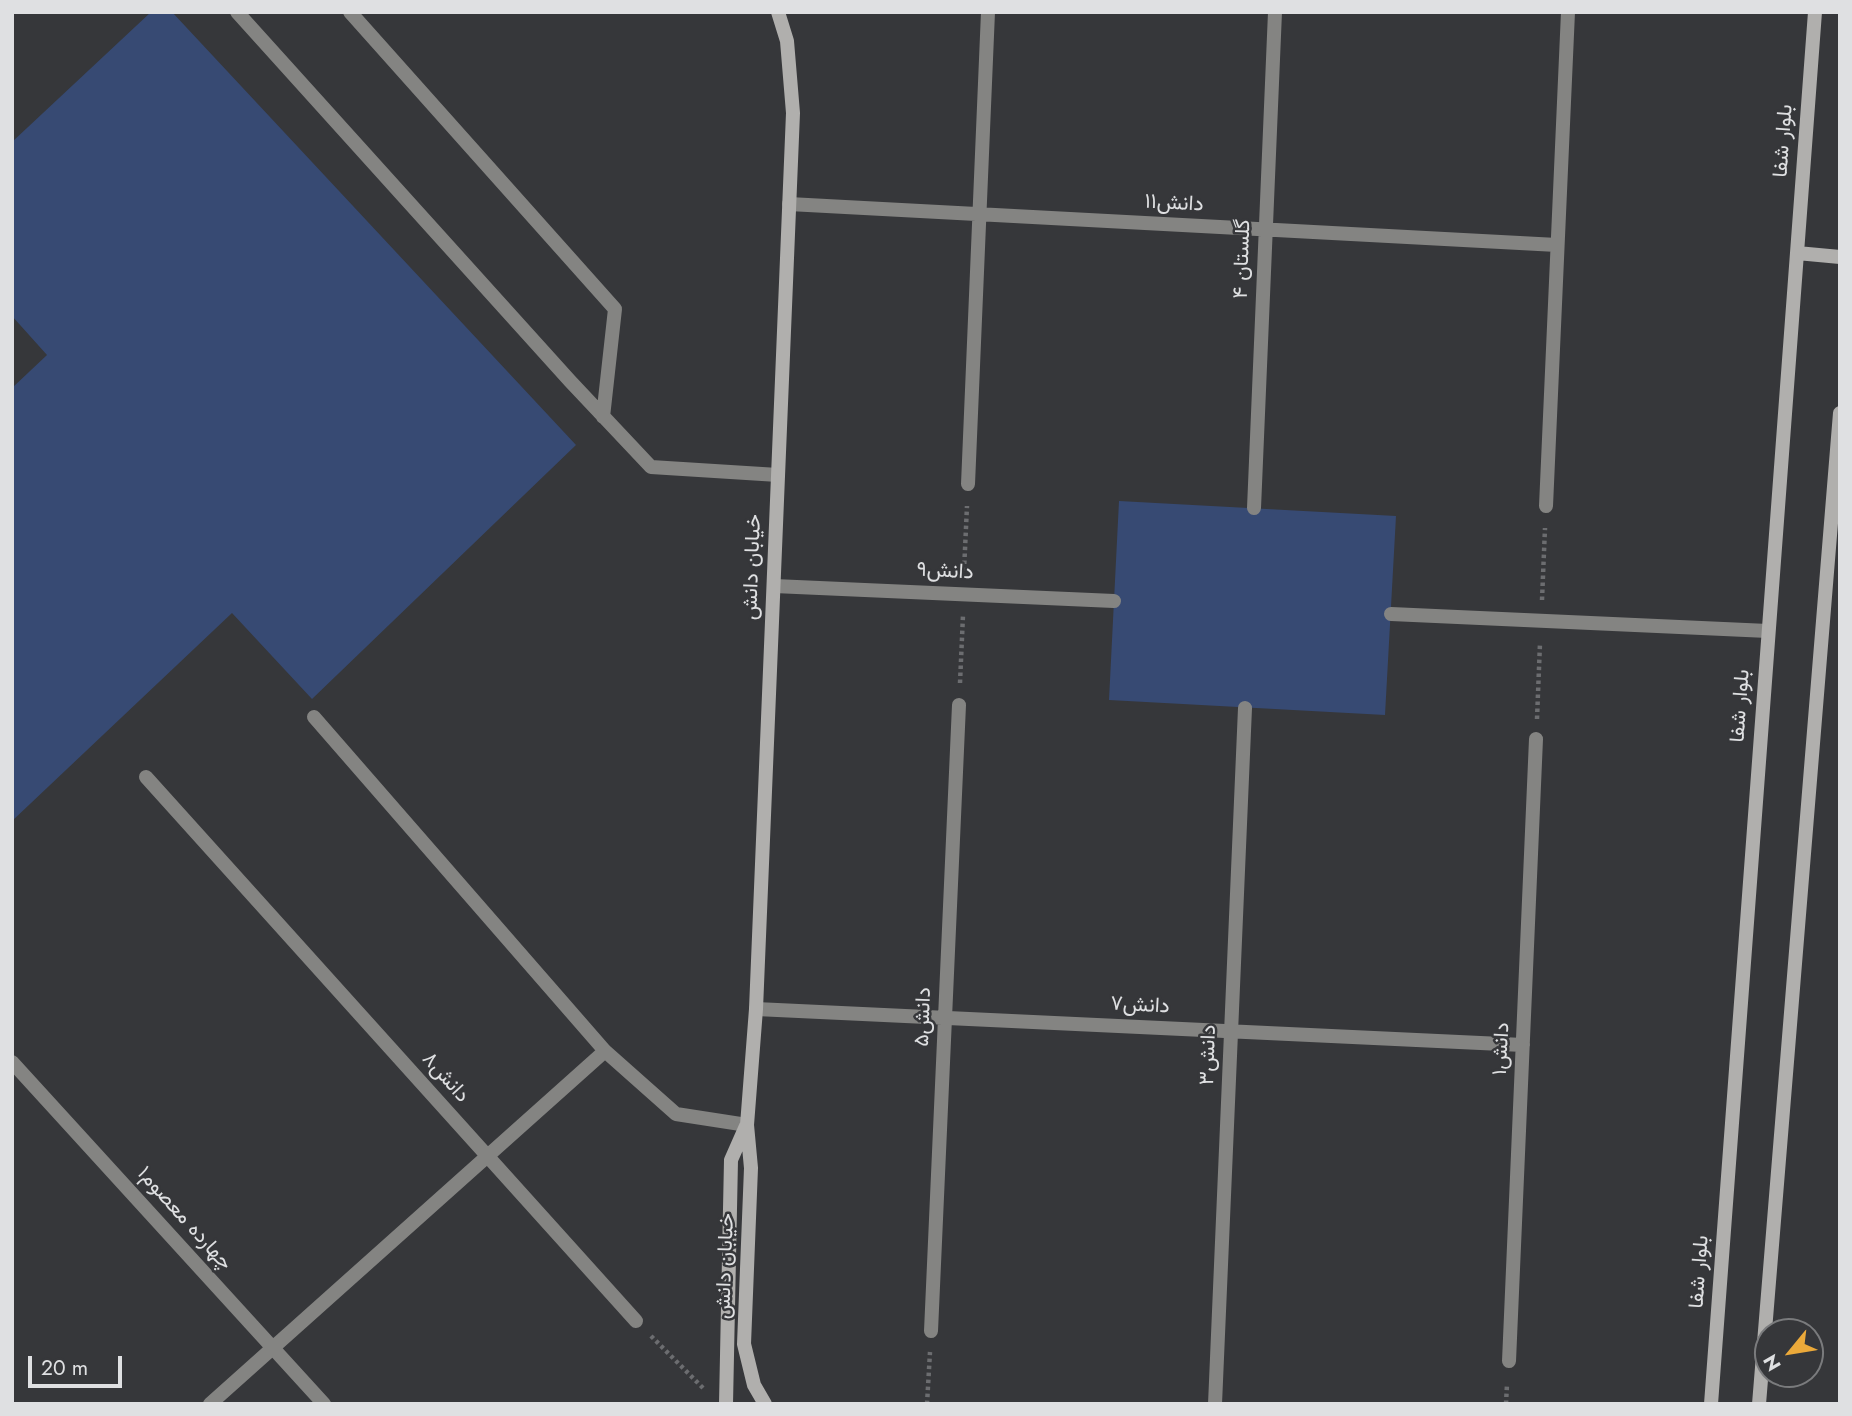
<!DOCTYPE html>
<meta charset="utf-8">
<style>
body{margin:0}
#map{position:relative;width:1852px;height:1416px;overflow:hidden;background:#36373a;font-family:Jost,sans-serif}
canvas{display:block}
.frame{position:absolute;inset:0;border:14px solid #dfe0e2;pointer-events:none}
.north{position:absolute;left:1754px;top:1318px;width:70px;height:70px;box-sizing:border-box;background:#36373a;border:2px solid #7a7b7d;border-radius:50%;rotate:240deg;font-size:19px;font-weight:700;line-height:28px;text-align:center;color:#dfe0e2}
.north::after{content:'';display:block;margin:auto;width:24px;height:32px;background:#eba93a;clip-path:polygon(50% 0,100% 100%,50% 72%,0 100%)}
.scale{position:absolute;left:28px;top:1356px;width:94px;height:32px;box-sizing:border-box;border:4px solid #dfe0e2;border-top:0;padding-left:9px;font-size:21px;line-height:24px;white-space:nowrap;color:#dfe0e2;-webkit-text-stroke:5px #36373a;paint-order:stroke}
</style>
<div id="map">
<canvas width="1852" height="1416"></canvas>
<div class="frame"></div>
<div class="north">N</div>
<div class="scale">20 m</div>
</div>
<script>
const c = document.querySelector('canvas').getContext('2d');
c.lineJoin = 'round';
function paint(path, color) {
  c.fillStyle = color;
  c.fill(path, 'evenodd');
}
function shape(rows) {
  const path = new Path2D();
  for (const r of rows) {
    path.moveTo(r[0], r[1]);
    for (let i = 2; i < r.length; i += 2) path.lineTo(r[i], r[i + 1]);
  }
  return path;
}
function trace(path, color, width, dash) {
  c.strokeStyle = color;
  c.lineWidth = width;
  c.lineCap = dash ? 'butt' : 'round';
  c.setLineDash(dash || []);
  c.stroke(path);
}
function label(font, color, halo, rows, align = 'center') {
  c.font = font + ' Jost,Vazirmatn,sans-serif';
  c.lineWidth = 5;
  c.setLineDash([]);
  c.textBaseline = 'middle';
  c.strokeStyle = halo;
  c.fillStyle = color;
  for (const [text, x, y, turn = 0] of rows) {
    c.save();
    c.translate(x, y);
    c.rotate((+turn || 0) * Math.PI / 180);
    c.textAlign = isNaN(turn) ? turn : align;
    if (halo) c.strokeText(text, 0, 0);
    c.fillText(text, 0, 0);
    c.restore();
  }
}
paint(shape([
 [151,12,172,12,576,445,312,699,232,613,12,821,12,388,47,355,12,316,12,142],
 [1119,501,1396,516,1385,715,1109,700]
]), '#374a73');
trace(shape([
 [964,571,967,506],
 [1542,600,1545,528],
 [960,683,963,615],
 [1537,719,1540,643],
 [651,1336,704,1389],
 [927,1404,930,1352],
 [1506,1404,1507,1384]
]), '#6c6d70', 4.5, [3.5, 3.5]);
trace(shape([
 [237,12,570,381,651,467,778,475],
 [350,12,615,309,603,417],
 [774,586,1114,601],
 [1391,614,1768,631]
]), '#848482', 14);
trace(shape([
 [789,204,1557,245],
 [968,484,988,12],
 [1546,506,1568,12],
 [1254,508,1275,12],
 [314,717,605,1051,676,1114,747,1125],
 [146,777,636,1321],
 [756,1009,1523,1045],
 [12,1062,324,1404],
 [931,1331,959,705],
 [1509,1361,1536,739],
 [210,1404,605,1051],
 [1215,1404,1245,708]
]), '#848482', 14);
trace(shape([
 [1797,253,1840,257],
 [726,1404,731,1160,746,1126],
 [765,1404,754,1385,744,1344,751,1168,747,1125,756,1009,793,113,787,41,778,12],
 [1711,1404,1815,12],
 [1759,1404,1840,413]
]), '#b0afad', 14);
label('21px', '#dfe0e2', '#36373a', [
 ["بلوار شفا",1784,141,-86],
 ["دانش۱۱",1174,204,3],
 ["گلستان ۴",1243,259,-88],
 ["خیابان دانش",753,567,-88],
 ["دانش۹",945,572,3],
 ["بلوار شفا",1741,706,-86],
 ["دانش۷",1140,1006,3],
 ["دانش۵",924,1017,-88],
 ["دانش۱",1502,1049,-87],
 ["دانش۳",1209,1055,-88],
 ["دانش۸",445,1078,48],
 ["چهارده معصوم۱",184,1219,48],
 ["خیابان دانش",726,1266,-88],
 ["بلوار شفا",1700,1272,-86]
]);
</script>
